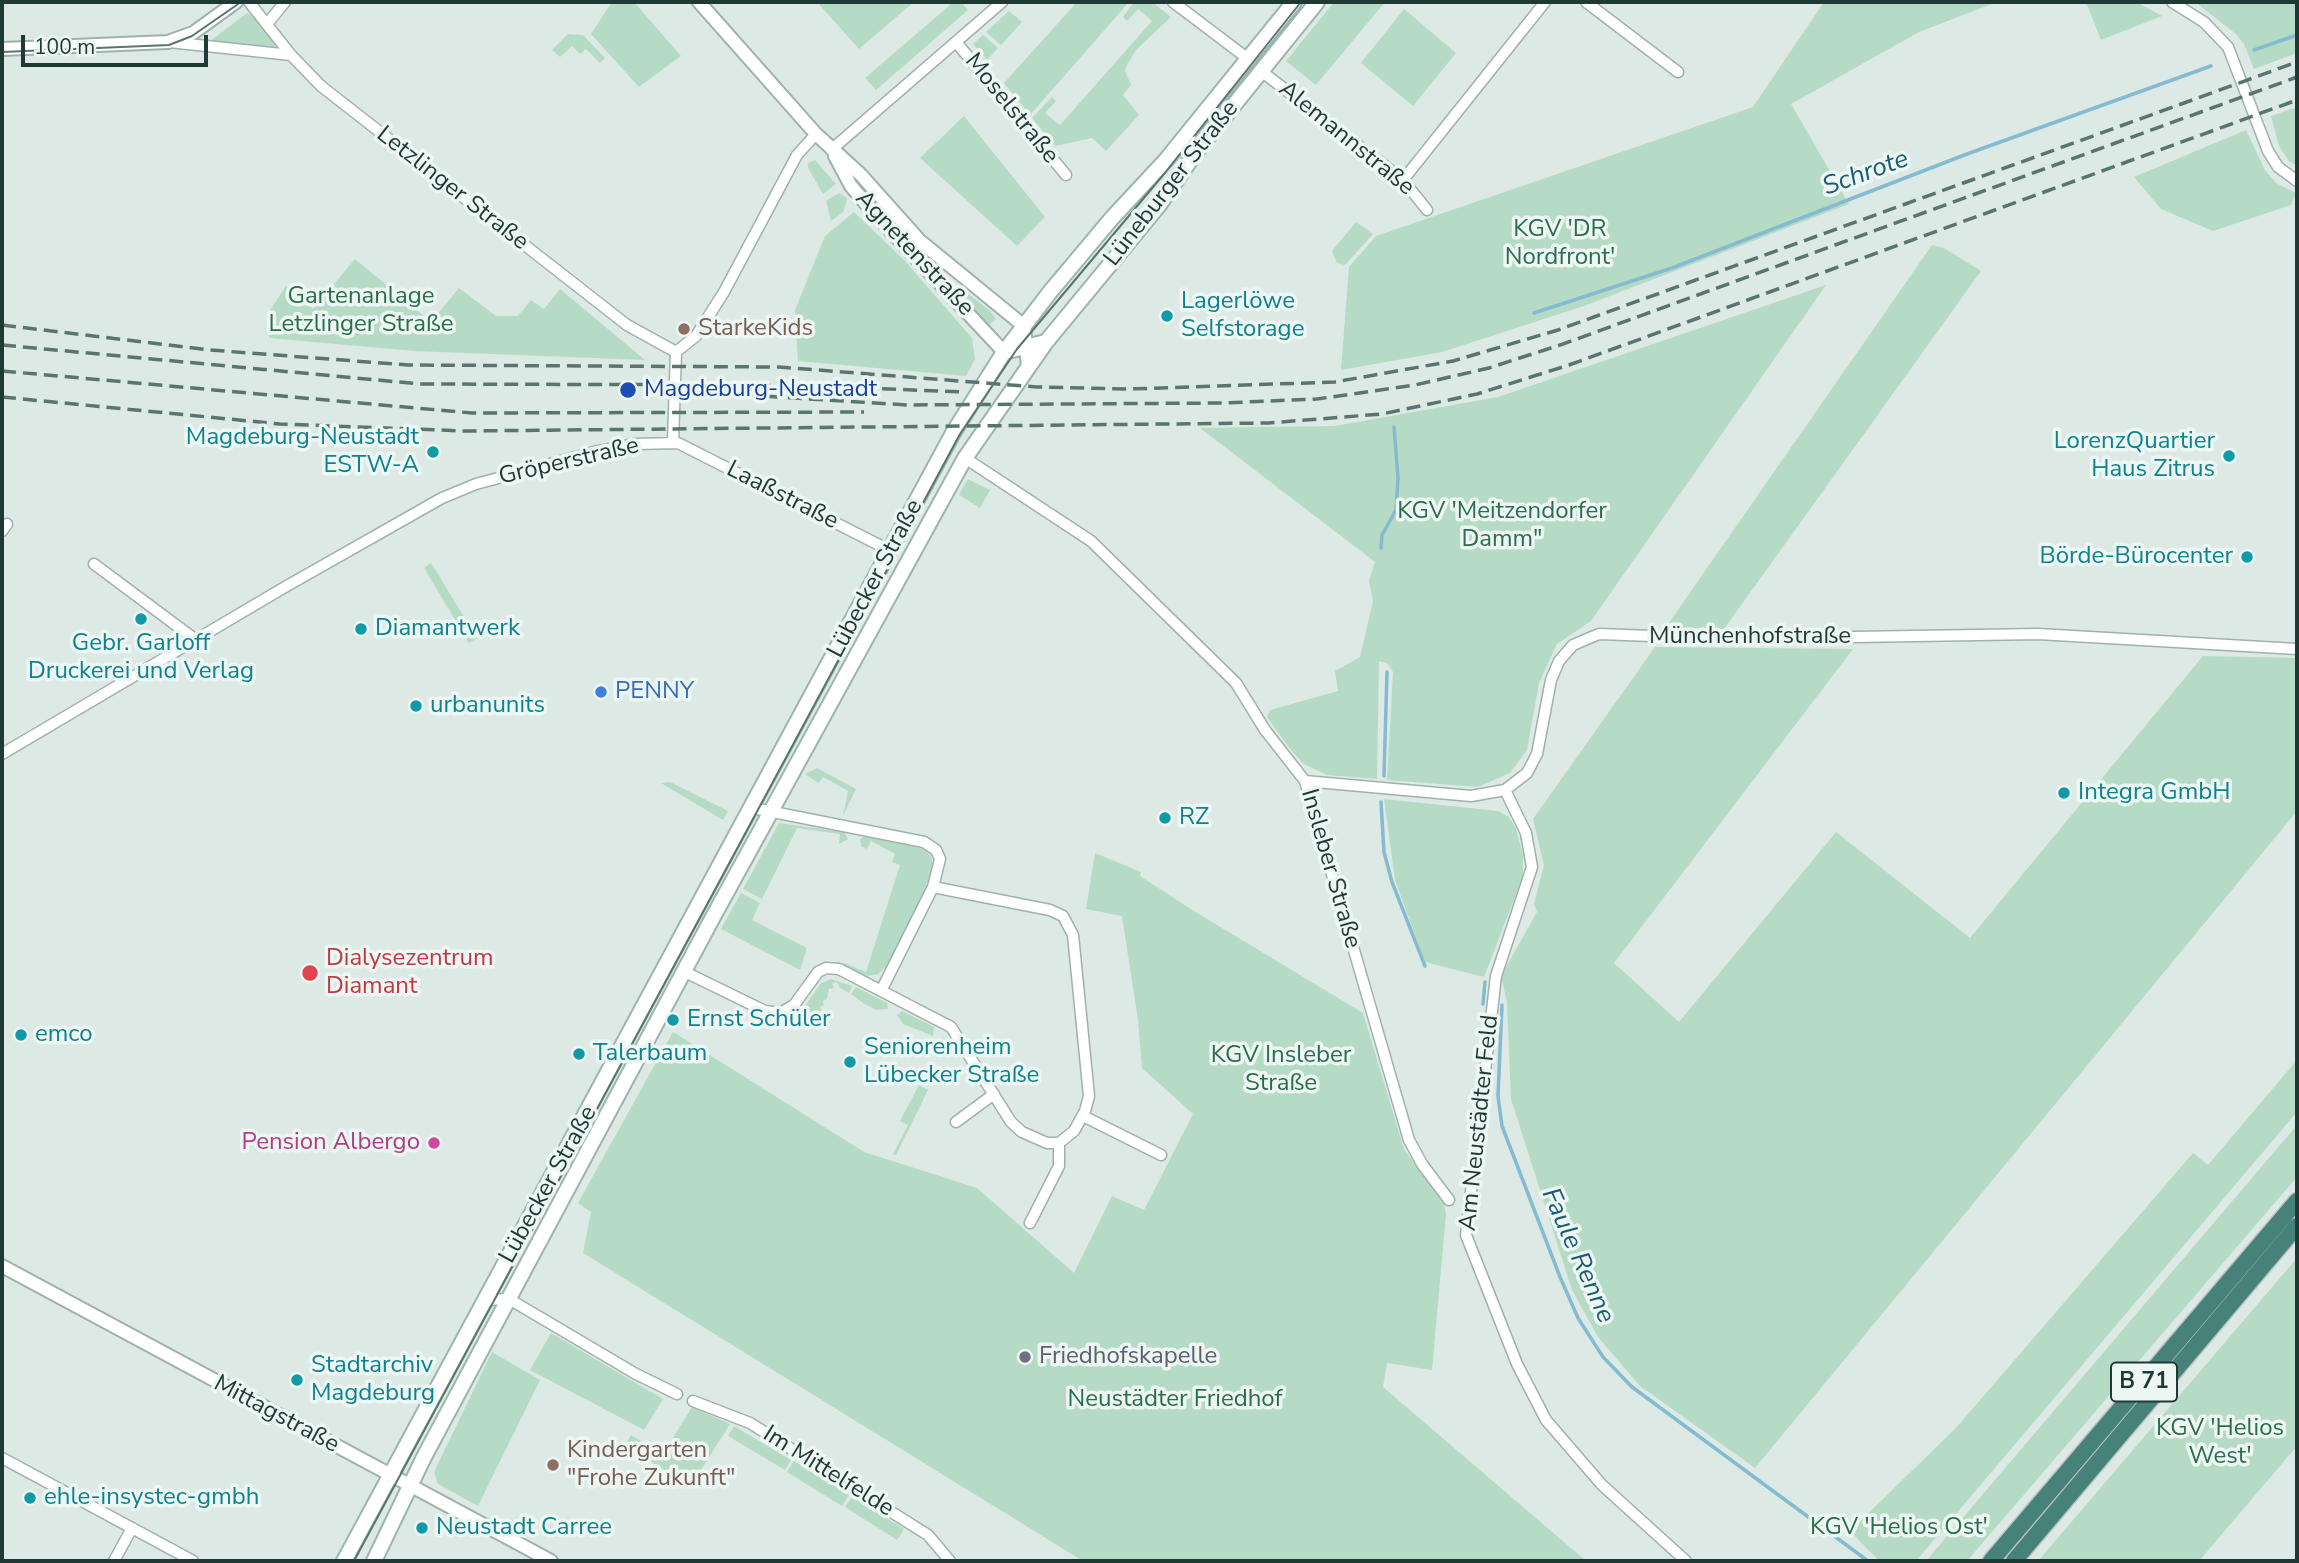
<!DOCTYPE html>
<meta charset="utf-8">
<style>
body{margin:0}
#map{position:relative;width:2299px;height:1563px;overflow:hidden;background:#dde9e5;font-family:"Nunito Sans",sans-serif}
canvas{display:block}
.frame{position:absolute;inset:0;border:4px solid #1f3935;pointer-events:none}
.scale{position:absolute;left:21px;top:35px;width:187px;height:32px;box-sizing:border-box;border:4px solid #1f3935;border-top:0;padding-left:9px;font-size:21px;line-height:24px;white-space:nowrap;color:#1f3935;-webkit-text-stroke:5px #edf6f3;paint-order:stroke}
</style>
<div id="map">
<canvas width="2299" height="1563"></canvas>
<div class="frame"></div>
<div class="scale">100 m</div>
</div>
<script>
const c = document.querySelector('canvas').getContext('2d');
c.lineJoin = 'round';
function paint(path, color) {
  c.fillStyle = color;
  c.fill(path, 'evenodd');
}
function shape(rows) {
  const path = new Path2D();
  for (const r of rows) {
    path.moveTo(r[0], r[1]);
    for (let i = 2; i < r.length; i += 2) path.lineTo(r[i], r[i + 1]);
  }
  return path;
}
function trace(path, color, width, dash) {
  c.strokeStyle = color;
  c.lineWidth = width;
  c.lineCap = dash ? 'butt' : 'round';
  c.setLineDash(dash || []);
  c.stroke(path);
}
function label(font, color, halo, rows, align = 'center') {
  c.font = font + ' "Nunito Sans",sans-serif';
  c.lineWidth = 7;
  c.setLineDash([]);
  c.textBaseline = 'middle';
  c.strokeStyle = halo;
  c.fillStyle = color;
  for (const [text, x, y, turn = 0] of rows) {
    c.save();
    c.translate(x, y);
    c.rotate((+turn || 0) * Math.PI / 180);
    c.textAlign = isNaN(turn) ? turn : align;
    if (halo) c.strokeText(text, 0, 0);
    c.fillText(text, 0, 0);
    c.restore();
  }
}
paint(shape([
 [612,2,634,2,681,56,639,87,591,34],
 [817,2,914,2,859,49],
 [948,2,961,2,968,10,876,90,865,78,950,5],
 [1077,2,1129,2,1030,115,1004,83],
 [1134,2,1152,2,1171,17,1136,50,1127,65,1125,71,1131,85,1123,95,1139,115,1106,151,1092,138,1055,146,1032,118,1052,97,1056,101,1045,113,1060,125,1152,21,1138,9,1127,21,1123,17],
 [1334,2,1385,2,1316,85,1286,61],
 [1824,2,1997,2,1919,32,1791,104,1849,204,1584,306,1442,352,1341,370,1349,267,1376,236,1753,107],
 [2086,2,2136,2,2162,16,2101,40],
 [2195,2,2297,2,2297,53,2254,69,2244,44,2236,34],
 [1404,9,1456,53,1413,106,1361,63],
 [1009,11,1022,22,1001,45,986,32],
 [247,13,257,19,275,41,274,47,209,42],
 [568,34,583,35,605,58,600,63,586,49,580,54,572,46,560,57,552,50],
 [983,35,998,48,987,60,973,44],
 [2297,107,2297,166,2289,161,2279,146,2271,116],
 [964,116,1045,217,1017,246,920,158],
 [2246,130,2265,170,2276,183,2296,193,2291,205,2213,231,2161,209,2134,177],
 [815,160,836,184,823,194,808,168,808,163],
 [839,193,847,198,846,204,843,212,831,221,826,201],
 [854,212,905,261,972,338,975,359,966,376,798,361,795,310,825,236],
 [1356,222,1373,234,1345,265,1337,263,1332,251],
 [1932,245,1944,248,1981,271,1724,629,1666,627],
 [355,259,431,322,459,288,496,316,518,316,531,300,544,309,560,289,645,360,414,351,269,338,270,310,286,286,313,309],
 [1826,285,1591,621,1557,644,1539,683,1527,750,1510,773,1478,787,1387,780,1393,672,1387,663,1379,661,1377,779,1327,775,1304,764,1291,750,1267,717,1270,710,1338,691,1335,671,1360,657,1373,601,1369,581,1375,562,1200,428,1335,426,1498,397],
 [962,289,989,310,996,319,988,326,959,293],
 [968,479,990,490,980,508,959,495],
 [431,563,477,638,469,643,424,568],
 [1655,647,1853,649,1614,963,1679,1022,1836,832,1970,938,2203,656,2297,658,2297,811,1755,1468,1640,1386,1598,1337,1572,1290,1511,1099,1507,1002,1501,976,1537,912,1534,904,1544,865,1533,819],
 [817,768,856,789,843,816,848,791,823,777,819,783,805,774],
 [670,782,728,811,723,820,661,783],
 [1384,799,1498,811,1509,817,1516,829,1523,855,1523,876,1484,977,1425,962,1395,880],
 [779,823,844,832,848,839,839,844,840,834,797,828,762,899,743,889],
 [868,835,923,849,931,856,933,866,917,910,886,967,878,974,866,976,841,964,844,963,866,972,900,865,892,862,895,854,871,841,867,849,861,846,860,839],
 [1095,853,1141,872,1140,876,1197,913,1363,1013,1404,1149,1444,1204,1446,1214,1432,1370,1387,1363,1383,1387,1586,1561,1083,1561,583,1253,591,1212,578,1203,673,1032,864,1152,977,1188,1074,1273,1112,1196,1144,1210,1193,1114,1142,1068,1138,1020,1122,916,1086,909],
 [741,893,760,903,752,920,807,948,800,970,721,929],
 [831,979,852,986,849,993,840,988,837,982,832,983,834,988,829,989,827,999,823,1001,824,1005,820,1007,821,1011,813,1018,815,1023,809,1027,808,1023,799,1026,798,1016,821,983],
 [856,987,887,1003,888,1009,876,1010,863,1003,851,994],
 [902,1011,934,1027,933,1036,903,1024,897,1015],
 [2297,1060,2297,1112,1916,1561,1879,1561,1850,1531,1956,1428,2193,1153,2208,1165],
 [919,1085,928,1090,896,1155,893,1154,908,1125,900,1121],
 [2297,1125,2297,1177,1967,1561,1926,1561],
 [2297,1258,2297,1446,2199,1561,2038,1561],
 [551,1333,663,1399,644,1430,530,1370],
 [492,1352,540,1380,478,1506,438,1484,434,1472],
 [692,1407,730,1424,691,1486,625,1446,631,1435,663,1454],
 [734,1426,791,1460,785,1470,728,1436],
 [794,1461,849,1495,842,1506,787,1472],
 [852,1497,904,1529,897,1540,845,1507]
]), '#b5dbc4');
trace(shape([
 [2254,50,2297,35],
 [1534,313,1672,268,1967,154,2211,66],
 [1381,548,1382,535,1396,510,1398,478,1394,427],
 [1384,776,1387,672],
 [1381,802,1384,852,1392,882,1425,966],
 [1483,1004,1485,982],
 [1502,1005,1498,1096,1502,1126,1560,1277,1578,1318,1603,1357,1632,1387,1868,1561]
]), '#84bbd0', 3.5);
const minor = shape([
 [249,2,291,55,321,86,627,325,676,352],
 [1173,2,1247,58],
 [1586,2,1678,72],
 [2172,2,2204,22,2228,47,2268,151,2278,167,2297,181],
 [267,24,285,2],
 [169,42,291,55],
 [956,42,1066,175],
 [1261,71,1403,180,1427,210],
 [831,150,1002,2],
 [1403,180,1545,2],
 [676,352,696,336,724,292,797,155,816,134],
 [673,442,676,352],
 [965,458,1091,541,1236,683,1265,730,1305,781,1409,1140,1422,1164,1449,1200],
 [2,531,7,524],
 [94,564,196,640],
 [2,754,285,587,442,498,476,484,594,452,635,444,678,443,891,551],
 [1305,781,1471,796,1505,790,1527,773,1537,754,1551,680,1559,661,1573,645,1599,634,1731,639,2038,634,2297,649],
 [1505,790,1526,833,1532,867,1496,976,1466,1235,1517,1364,1546,1420,1602,1485,1686,1561],
 [685,972,765,1011,780,1013,794,1005,818,972,826,968,839,969,951,1027,1011,1122,1022,1132,1047,1143,1059,1143,1074,1131,1085,1111,1089,1096,1073,935,1063,916,1050,910,933,887,940,859,936,850,924,842,753,808],
 [882,989,933,887],
 [1083,1116,1161,1155],
 [956,1122,994,1094],
 [1030,1223,1059,1166,1059,1143],
 [486,1300,509,1299,636,1374,677,1394],
 [693,1401,750,1423,928,1535,950,1561],
 [2,1458,193,1561],
 [114,1561,132,1528]
]);
const tertiary = shape([
 [699,2,816,134,861,175,920,241,1024,326,1028,367],
 [3,49,168,42,193,33,236,2],
 [835,156,851,186,874,213,1004,352],
 [2,1266,551,1561]
]);
const secondary = shape([
 [1004,352,1046,342],
 [344,1561,953,433,1004,352,1050,292,1112,218,1166,160,1294,2],
 [374,1561,424,1457,713,917,965,458,1046,342,1159,205,1196,152,1317,2]
]);
const trunk = shape([
 [1991,1561,2297,1201],
 [2014,1561,2297,1226]
]);
trace(minor, '#a0b1ad', 13);
trace(tertiary, '#a0b1ad', 16);
trace(secondary, '#9cb5af', 18);
trace(trunk, '#bcc4c2', 19);
trace(minor, '#fff', 10);
trace(tertiary, '#fff', 12);
trace(secondary, '#fff', 14);
trace(trunk, '#46827a', 16);
trace(shape([
 [2,52,169,45,192,36,241,2],
 [354,1561,960,434,1017,349,1164,174,1301,2]
]), '#597570', 2);
trace(shape([
 [2,325,210,350,408,365,779,367,1037,387,1129,389,1335,382,1453,361,1558,330,2297,62],
 [2,345,420,384,784,385,965,392],
 [2,371,472,413,864,412],
 [746,395,907,405,1222,403,1317,399,1415,385,1489,368,1563,344,2297,77],
 [2,397,280,424,465,431,1268,423,1382,414,1477,394,1569,365,2297,100]
]), '#597570', 3.5, [14, 7]);
for (const [x, y, r, color] of [
 [1167,316,7,"#0f9aa8"],
 [684,329,7,"#8d6e63"],
 [628,390,9,"#1a4fb4"],
 [433,452,7,"#0f9aa8"],
 [2229,456,7,"#0f9aa8"],
 [2247,557,7,"#0f9aa8"],
 [141,619,7,"#0f9aa8"],
 [361,629,7,"#0f9aa8"],
 [601,692,7,"#3f7fe0"],
 [416,706,7,"#0f9aa8"],
 [2064,793,7,"#0f9aa8"],
 [1165,818,7,"#0f9aa8"],
 [310,973,9,"#e0444e"],
 [673,1020,7,"#0f9aa8"],
 [21,1035,7,"#0f9aa8"],
 [579,1054,7,"#0f9aa8"],
 [850,1062,7,"#0f9aa8"],
 [434,1143,7,"#d1479c"],
 [1025,1357,7,"#6b7280"],
 [297,1380,7,"#0f9aa8"],
 [553,1465,7,"#8d6e63"],
 [30,1498,7,"#0f9aa8"],
 [422,1528,7,"#0f9aa8"]
]) {
  const dot = new Path2D();
  dot.arc(x, y, r, 0, 2 * Math.PI);
  c.fillStyle = color;
  c.fill(dot);
  trace(dot, '#edf6f3', 2.5);
}
for (const [x, y, w] of [
 [2144,1382,66]
]) {
  const box = new Path2D();
  box.roundRect(x - w / 2, y - 19.5, w, 39, 5);
  c.fillStyle = '#edf6f3';
  c.fill(box);
  trace(box, '#1f3935', 2);
}
label('bold 23px', '#1f3935', null, [
 ["B 71",2144,1382]
]);
label('24px', '#1f3935', '#edf6f3', [
 ["Moselstraße",1011,109,51],
 ["Alemannstraße",1346,139,39],
 ["Lüneburger Straße",1172,184,-52],
 ["Letzlinger Straße",452,189,38],
 ["Agnetenstraße",914,254,47],
 ["Gröperstraße",569,462,-13],
 ["Laaßstraße",782,496,27],
 ["Lübecker Straße",876,579,-62],
 ["Münchenhofstraße",1750,637],
 ["Insleber Straße",1330,869,74],
 ["Am Neustädter Feld",1480,1123,-84],
 ["Lübecker Straße",549,1185,-61],
 ["Mittagstraße",276,1415,28],
 ["Im Mittelfelde",828,1472,32]
]);
label('24px', '#296f4c', '#edf6f3', [
 ["KGV 'DR",1560,230],
 ["Nordfront'",1560,258],
 ["Gartenanlage",361,297],
 ["Letzlinger Straße",361,325],
 ["KGV 'Meitzendorfer",1502,512],
 ["Damm\"",1502,540],
 ["KGV Insleber",1281,1056],
 ["Straße",1281,1084],
 ["Neustädter Friedhof",1175,1400],
 ["KGV 'Helios",2220,1429],
 ["West'",2220,1457],
 ["KGV 'Helios Ost'",1899,1528]
]);
label('24px', '#0d838f', '#edf6f3', [
 ["Lagerlöwe",1181,302],
 ["Selfstorage",1181,330],
 ["Magdeburg-Neustadt",419,438,"right"],
 ["ESTW-A",419,466,"right"],
 ["LorenzQuartier",2215,442,"right"],
 ["Haus Zitrus",2215,470,"right"],
 ["Börde-Bürocenter",2233,557,"right"],
 ["Diamantwerk",375,629],
 ["Gebr. Garloff",141,644,"center"],
 ["Druckerei und Verlag",141,672,"center"],
 ["urbanunits",430,706],
 ["Integra GmbH",2078,793],
 ["RZ",1179,818],
 ["Ernst Schüler",687,1020],
 ["emco",35,1035],
 ["Seniorenheim",864,1048],
 ["Lübecker Straße",864,1076],
 ["Talerbaum",593,1054],
 ["Stadtarchiv",311,1366],
 ["Magdeburg",311,1394],
 ["ehle-insystec-gmbh",44,1498],
 ["Neustadt Carree",436,1528]
], 'left');
label('24px', '#785e54', '#edf6f3', [
 ["StarkeKids",698,329],
 ["Kindergarten",567,1451],
 ["\"Frohe Zukunft\"",567,1479]
], 'left');
label('24px', '#164399', '#edf6f3', [
 ["Magdeburg-Neustadt",644,390]
], 'left');
label('24px', '#366cbe', '#edf6f3', [
 ["PENNY",615,692]
], 'left');
label('24px', '#be3a42', '#edf6f3', [
 ["Dialysezentrum",326,959],
 ["Diamant",326,987]
], 'left');
label('24px', '#b23c85', '#edf6f3', [
 ["Pension Albergo",420,1143]
], 'right');
label('24px', '#5b616d', '#edf6f3', [
 ["Friedhofskapelle",1039,1357]
], 'left');
label('italic 26px', '#1a5b74', '#edf6f3', [
 ["Schrote",1866,174,-20],
 ["Faule Renne",1577,1256,66]
]);
</script>
